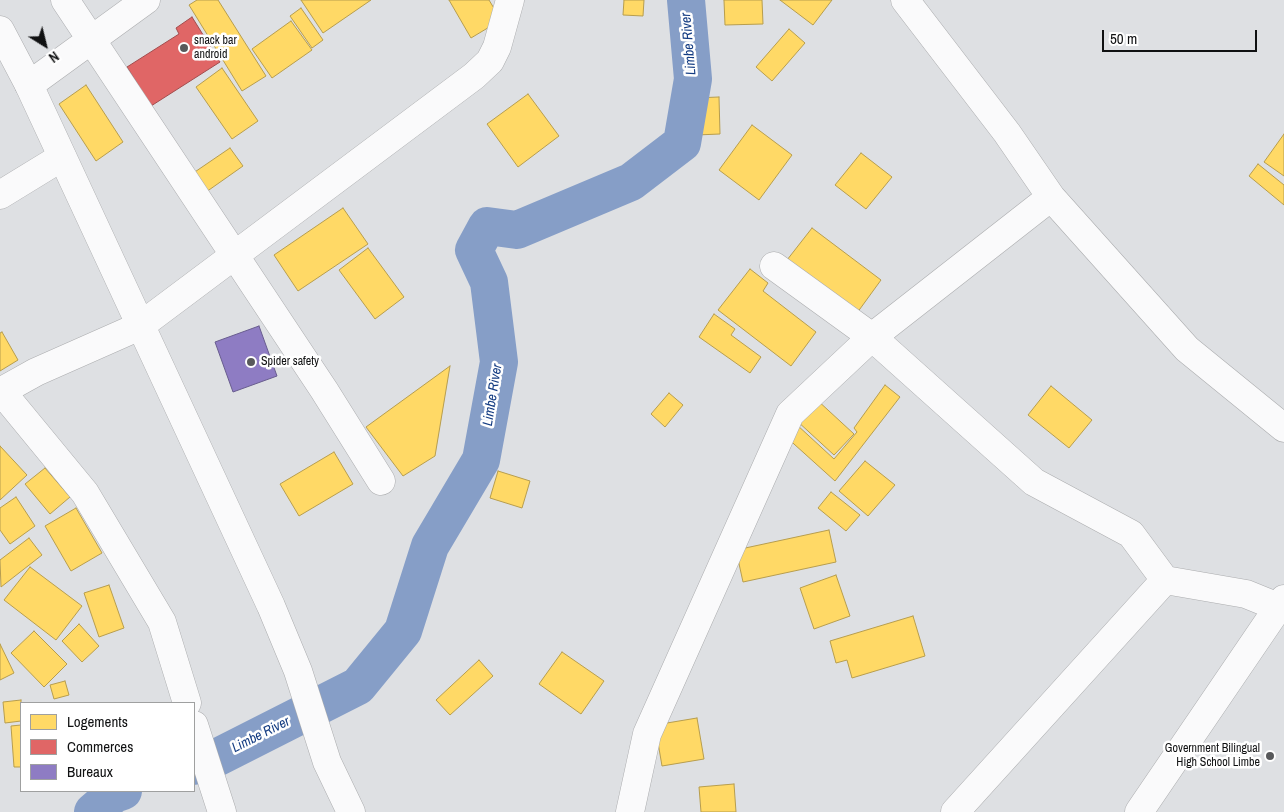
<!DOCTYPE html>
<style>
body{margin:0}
#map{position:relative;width:1284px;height:812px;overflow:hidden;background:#dee0e3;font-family:"Archivo Narrow",sans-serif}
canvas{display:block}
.legend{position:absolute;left:20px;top:702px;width:175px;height:90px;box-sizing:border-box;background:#fff;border:1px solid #9fa0a0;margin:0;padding:6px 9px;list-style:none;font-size:15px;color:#101112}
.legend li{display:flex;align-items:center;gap:10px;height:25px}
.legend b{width:25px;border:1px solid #9fa0a0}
.north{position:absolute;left:20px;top:20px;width:50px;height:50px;-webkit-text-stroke:4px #fff;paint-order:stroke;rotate:144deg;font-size:14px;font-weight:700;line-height:20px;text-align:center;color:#101112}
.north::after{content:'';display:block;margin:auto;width:18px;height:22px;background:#101112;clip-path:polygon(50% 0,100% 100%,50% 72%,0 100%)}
.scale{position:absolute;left:1102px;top:30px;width:155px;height:22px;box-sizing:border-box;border:2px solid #101112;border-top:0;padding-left:6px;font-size:15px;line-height:18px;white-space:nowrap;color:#101112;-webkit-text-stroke:4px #fff;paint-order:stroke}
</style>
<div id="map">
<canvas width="1284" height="812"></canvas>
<ul class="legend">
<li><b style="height:14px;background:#ffd966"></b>Logements</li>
<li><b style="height:14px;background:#e06666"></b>Commerces</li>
<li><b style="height:14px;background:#8e7cc3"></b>Bureaux</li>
</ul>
<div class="north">N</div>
<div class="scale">50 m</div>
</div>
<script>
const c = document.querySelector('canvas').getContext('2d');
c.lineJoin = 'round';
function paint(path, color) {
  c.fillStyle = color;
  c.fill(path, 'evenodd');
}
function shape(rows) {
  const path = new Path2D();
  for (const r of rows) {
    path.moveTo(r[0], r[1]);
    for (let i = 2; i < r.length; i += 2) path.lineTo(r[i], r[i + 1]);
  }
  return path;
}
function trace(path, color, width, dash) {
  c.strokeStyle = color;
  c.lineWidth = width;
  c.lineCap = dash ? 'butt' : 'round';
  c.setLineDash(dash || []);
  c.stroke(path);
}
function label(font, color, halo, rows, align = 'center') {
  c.font = font + ' "Archivo Narrow",sans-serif';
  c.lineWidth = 5;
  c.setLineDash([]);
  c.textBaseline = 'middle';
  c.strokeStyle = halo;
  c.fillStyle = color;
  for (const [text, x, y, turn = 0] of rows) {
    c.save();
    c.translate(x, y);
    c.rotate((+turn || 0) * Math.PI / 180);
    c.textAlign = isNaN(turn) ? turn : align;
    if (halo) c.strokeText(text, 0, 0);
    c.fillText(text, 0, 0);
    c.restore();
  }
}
const homes = shape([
 [197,0,218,0,266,76,242,91,189,5,197,0],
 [301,0,371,0,323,33,301,0],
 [449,0,489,0,501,20,471,38,449,0],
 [624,0,644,0,643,16,623,15,624,0],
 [724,0,762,0,763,24,725,25,724,0],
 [780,0,832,0,813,25,780,0],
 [301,8,323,40,312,48,290,16,301,8],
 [291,21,312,50,272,78,252,49,291,21],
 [789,29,805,43,772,81,756,67,789,29],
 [222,68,258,121,232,139,196,87,222,68],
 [86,85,123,142,96,161,59,104,86,85],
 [528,94,559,136,518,167,487,124,528,94],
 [719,97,720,134,696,135,695,98,719,97],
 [752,125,792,155,759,200,719,170,752,125],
 [1284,134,1284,176,1264,162,1284,134],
 [230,148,243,166,199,197,186,178,230,148],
 [861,153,892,177,866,209,835,185,861,153],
 [1258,164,1284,185,1284,205,1249,176,1258,164],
 [343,208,368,244,298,291,274,255,343,208],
 [812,228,881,280,857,313,787,260,812,228],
 [368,248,404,297,375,319,339,270,368,248],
 [750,269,768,283,763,291,816,332,791,366,718,310,750,269],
 [714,314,735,329,731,335,761,357,750,373,699,337,714,314],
 [2,332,18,360,0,371,0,333,2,332],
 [450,366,435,456,403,476,366,427,450,366],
 [885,385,900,397,835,481,784,435,796,424,834,459,857,432,854,428,885,385],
 [1051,386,1092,420,1069,448,1028,415,1051,386],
 [669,393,683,405,665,427,651,414,669,393],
 [816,399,854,434,834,455,796,420,816,399],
 [0,446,27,475,0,500,0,446],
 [334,452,353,484,299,516,280,484,334,452],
 [865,461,895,485,868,516,839,491,865,461],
 [45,468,70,497,50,514,25,484,45,468],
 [498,471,530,481,522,508,490,498,498,471],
 [831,492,860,515,846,531,818,508,831,492],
 [16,497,35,526,10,544,0,530,0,508,16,497],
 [76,508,102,553,71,571,45,526,76,508],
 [829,530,836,562,743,582,736,550,829,530],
 [29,538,42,555,1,587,0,560,29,538],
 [30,567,82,606,56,640,4,600,30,567],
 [836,575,850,616,814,629,800,588,836,575],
 [109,585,124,628,99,637,84,593,109,585],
 [913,616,925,656,852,678,847,660,836,663,830,641,913,616],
 [79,624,99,646,82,662,62,641,79,624],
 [34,631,67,664,44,687,11,653,34,631],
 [0,644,14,673,0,680,0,644],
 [562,652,604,681,581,714,539,684,562,652],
 [479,660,493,676,450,715,436,700,479,660],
 [65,681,69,695,54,699,50,685,65,681],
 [21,700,21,721,5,723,3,702,21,700],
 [697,718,704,759,662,766,655,725,697,718],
 [21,725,21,767,14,767,11,726,21,725],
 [734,784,736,812,701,812,699,787,734,784]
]);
paint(homes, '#ffd966');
trace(homes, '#b79d4d', 1);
const shops = shape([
 [192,17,220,62,151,106,127,67,179,34,176,28,192,17]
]);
paint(shops, '#e06666');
trace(shops, '#a24c4d', 1);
const offices = shape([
 [259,326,277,376,233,392,215,342,259,326]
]);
paint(offices, '#8e7cc3');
trace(offices, '#685c8e', 1);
trace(shape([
 [194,766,216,758,358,686,403,631,430,546,481,460,499,362,489,282,474,250,487,226,517,230,631,182,682,143,693,79,686,0],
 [93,812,114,794,123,791]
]), '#869ec7', 38);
const minor = shape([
 [65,0,324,390,381,481],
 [905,0,1007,133,1051,197,1187,349,1284,428],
 [29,85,146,0],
 [0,195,62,157],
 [774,266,872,337,1051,197],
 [1,391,85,493,162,622,187,703],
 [0,392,36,372,140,326,474,76,490,61,497,47,510,0],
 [194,725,222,812],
 [630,812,647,734,790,414,872,337,1034,482,1131,534,1165,580],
 [955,812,1165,580,1246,594,1278,607]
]);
const major = shape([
 [1139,812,1284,599]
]);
const highway = shape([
 [0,30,29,85,271,606,298,671,327,762,351,812]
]);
trace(minor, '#abacae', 29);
trace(major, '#abacae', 29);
trace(highway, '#abacae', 29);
trace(minor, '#fafafb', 28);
trace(major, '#fafafb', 28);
trace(highway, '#fafafb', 28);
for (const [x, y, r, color] of [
 [184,48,5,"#58595b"],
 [251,362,5,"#58595b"],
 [1270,756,5,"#58595b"]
]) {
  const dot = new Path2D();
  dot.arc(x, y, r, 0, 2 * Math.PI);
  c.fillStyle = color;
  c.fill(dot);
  trace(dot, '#fff', 2);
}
label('12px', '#101112', '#fff', [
 ["snack bar",194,41],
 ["android",194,55],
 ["Spider safety",261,362],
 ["Government Bilingual",1260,749,"right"],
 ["High School Limbe",1260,763,"right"]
], 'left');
label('italic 14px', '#153d83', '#fff', [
 ["Limbe River",689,44,-95],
 ["Limbe River",493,395,-81],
 ["Limbe River",261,735,-27]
]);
</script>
